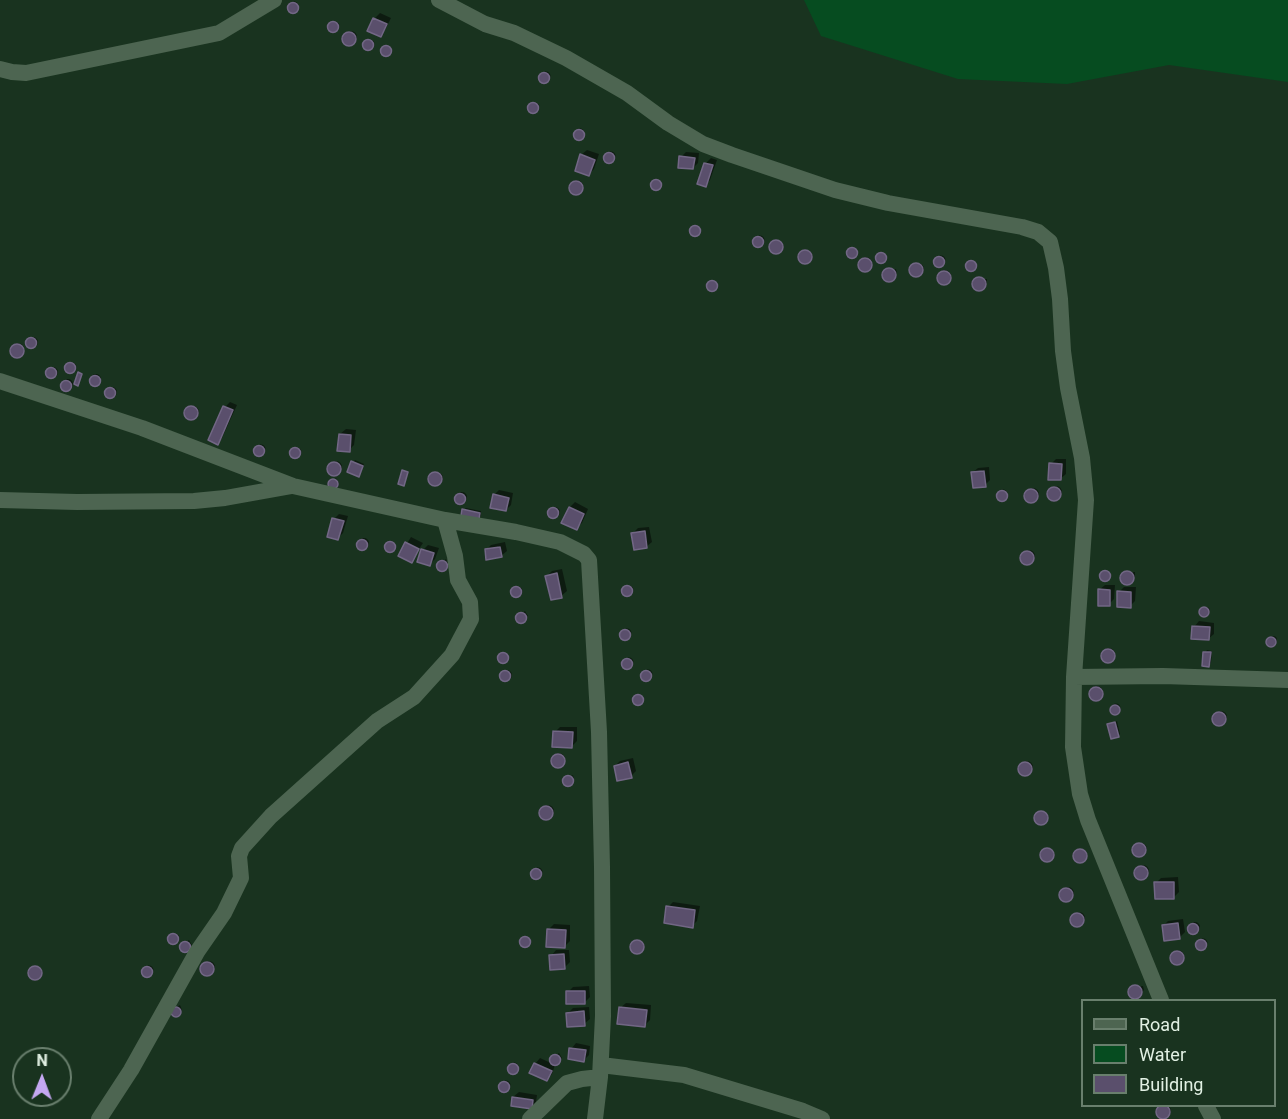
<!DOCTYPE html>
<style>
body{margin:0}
#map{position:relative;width:1288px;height:1119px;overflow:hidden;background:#19331f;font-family:Roboto,sans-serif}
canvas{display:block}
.legend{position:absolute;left:1081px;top:999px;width:195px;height:108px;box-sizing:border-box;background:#19331f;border:2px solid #697f6d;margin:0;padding:8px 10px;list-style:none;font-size:18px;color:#e1f0e3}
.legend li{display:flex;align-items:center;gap:12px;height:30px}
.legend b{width:30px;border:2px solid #697f6d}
.north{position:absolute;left:12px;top:1047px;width:60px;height:60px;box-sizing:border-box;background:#19331f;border:2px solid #697f6d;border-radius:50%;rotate:1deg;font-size:16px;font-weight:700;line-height:24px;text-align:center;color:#e1f0e3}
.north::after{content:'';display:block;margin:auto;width:21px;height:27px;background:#c4a7f1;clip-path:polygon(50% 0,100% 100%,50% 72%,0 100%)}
</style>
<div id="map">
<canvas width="1288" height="1119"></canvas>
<ul class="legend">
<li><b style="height:8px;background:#4d6551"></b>Road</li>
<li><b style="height:16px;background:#064c20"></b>Water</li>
<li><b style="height:16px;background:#5a4f6c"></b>Building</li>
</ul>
<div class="north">N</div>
</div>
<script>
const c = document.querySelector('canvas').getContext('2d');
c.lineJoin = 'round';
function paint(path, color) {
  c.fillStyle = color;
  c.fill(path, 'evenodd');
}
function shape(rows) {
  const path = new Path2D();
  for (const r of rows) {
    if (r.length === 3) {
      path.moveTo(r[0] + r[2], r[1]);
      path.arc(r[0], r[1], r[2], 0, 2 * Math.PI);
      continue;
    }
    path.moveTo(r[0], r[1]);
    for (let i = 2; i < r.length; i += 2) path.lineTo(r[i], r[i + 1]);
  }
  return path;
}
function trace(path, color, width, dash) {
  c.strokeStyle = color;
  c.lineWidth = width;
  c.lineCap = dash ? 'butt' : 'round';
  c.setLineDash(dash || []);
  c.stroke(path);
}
paint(shape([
 [804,0,1288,0,1288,82,1169,65,1067,84,958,79,821,36]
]), '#064c20');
paint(shape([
 [294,6,4.5],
 [380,13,391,18,385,30,380,35,369,30,375,18],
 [335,26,4.5],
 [351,37,6],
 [370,44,4.5],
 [387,50,4.5],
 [546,76,4.5],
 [535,107,4.5],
 [580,133,4.5],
 [587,150,599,154,594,169,589,174,581,155],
 [611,156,4.5],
 [686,152,699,153,698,163,693,168,681,157],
 [711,158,717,160,710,180,705,185,706,163],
 [657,184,4.5],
 [577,186,6],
 [696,230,4.5],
 [760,240,4.5],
 [777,246,6],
 [853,252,4.5],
 [806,256,6],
 [882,257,4.5],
 [941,260,4.5],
 [866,263,6],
 [972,265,4.5],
 [918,269,6],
 [896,269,897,273,892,279,887,280,884,277,884,273,887,270],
 [945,276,6],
 [987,279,987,283,982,289,977,289,974,287,974,283,976,279],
 [713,285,4.5],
 [33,342,5],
 [18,349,6],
 [72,367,4.5],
 [53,372,5],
 [96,379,5],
 [68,384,5],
 [112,392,5],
 [230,402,237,405,222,438,217,443,225,407],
 [193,412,6],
 [346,429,356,430,354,445,349,450,340,434],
 [261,449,4.5],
 [297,452,4.5],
 [1056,459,1066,459,1066,474,1060,479,1051,464],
 [355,460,364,464,359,475,353,462],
 [336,467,6],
 [989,467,990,480,985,485,972,473,978,468],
 [437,478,6],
 [336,478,339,483,331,488,329,483],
 [1056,492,6],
 [1033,494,6],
 [1003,494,4.5],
 [499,490,513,493,511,505,506,510,494,495],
 [462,497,5],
 [575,502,588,509,582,523,576,528,563,522,570,507],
 [555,512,5],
 [466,508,481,511,481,516,478,518,464,510],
 [339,514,348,516,343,533,338,538,334,519],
 [649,527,652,542,646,547,633,533,638,528],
 [411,537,423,543,411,561,400,555],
 [364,543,5],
 [391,546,4.5],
 [505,542,507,551,501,556,486,550,491,545],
 [428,545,439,548,435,559,430,564,423,550],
 [1029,556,6],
 [446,559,449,565,444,570,441,570,439,565],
 [562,569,567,591,561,596,547,576,552,571],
 [1106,575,4.5],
 [1135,572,1135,576,1130,582,1125,583,1122,580,1122,576,1125,573],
 [1105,585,1115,585,1114,599,1109,604,1099,590],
 [629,590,4.5],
 [518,591,4.5],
 [1124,587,1136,587,1135,601,1130,606,1119,592],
 [1206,611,4],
 [525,611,528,616,520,621,517,617],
 [1199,621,1214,623,1214,634,1208,639,1194,627],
 [627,633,4.5],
 [1273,640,4],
 [1109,654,6],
 [1207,650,1212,651,1211,663,1209,665,1205,653],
 [504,657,4.5],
 [629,662,4.5],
 [648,674,4.5],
 [507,675,5],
 [1097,692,6],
 [639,699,4.5],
 [1116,708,4.5],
 [1221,717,6],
 [1117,721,1120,734,1118,736,1109,725],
 [560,727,577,727,577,741,572,746,555,732],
 [559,759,6],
 [633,758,636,771,631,776,615,766,620,761],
 [1027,767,6],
 [573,775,574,779,569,785,566,785,564,783,564,780],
 [548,811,6],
 [1042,817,6],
 [1141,849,6],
 [1048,854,6],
 [1081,855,6],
 [1143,871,6],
 [538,872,4.5],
 [1178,877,1179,892,1174,897,1156,883,1161,878],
 [1068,893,6],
 [673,902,700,906,697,921,692,926,668,907],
 [1079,918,6],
 [1183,919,1185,932,1180,937,1163,926,1168,921],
 [1195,927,5],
 [554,924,570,925,570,941,565,946,548,930],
 [175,938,4.5],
 [526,941,4.5],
 [1203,943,4.5],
 [638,946,6],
 [189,940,192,945,187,951,184,950,182,945],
 [1178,956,6],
 [556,950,569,950,570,962,564,968,551,956],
 [209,967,6],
 [149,970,4.5],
 [36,972,6],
 [589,986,590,997,584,1003,568,992,573,987],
 [1143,986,1144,990,1138,996,1134,997,1131,994,1130,990,1133,987],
 [626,1003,651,1005,650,1020,645,1025,620,1008],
 [180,1005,182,1010,177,1016,174,1016,172,1010],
 [589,1007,590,1019,584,1024,568,1013,573,1008],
 [576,1043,590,1046,589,1055,584,1060,571,1049],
 [559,1053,562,1058,555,1065,552,1074,547,1080,535,1064,540,1058,555,1065,552,1058],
 [514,1067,4.5],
 [506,1085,4.5],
 [519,1092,537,1095,536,1102,531,1108,513,1097],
 [1165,1111,6]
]), '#0007');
const building = shape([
 [293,8,5.5],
 [373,18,387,24,381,37,367,31,373,18],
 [333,27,5.5],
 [349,39,7],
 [368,45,5.5],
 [386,51,5.5],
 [544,78,5.5],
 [533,108,5.5],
 [579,135,5.5],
 [609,158,5.5],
 [580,154,595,160,589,176,575,171,580,154],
 [679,156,695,158,693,169,678,168,679,156],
 [704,163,713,165,706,187,697,184,704,163],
 [656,185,5.5],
 [576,188,7],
 [695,231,5.5],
 [758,242,5.5],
 [776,247,7],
 [852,253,5.5],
 [805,257,7],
 [881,258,5.5],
 [939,262,5.5],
 [865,265,7],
 [971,266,5.5],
 [916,270,7],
 [889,275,7],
 [944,278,7],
 [979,284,7],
 [712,286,5.5],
 [31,343,5.5],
 [17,351,7],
 [70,368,5.5],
 [51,373,5.5],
 [78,372,82,374,78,386,74,384,78,372],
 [95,381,5.5],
 [66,386,5.5],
 [110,393,5.5],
 [223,406,233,410,218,445,208,440,223,406],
 [191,413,7],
 [339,434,351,435,350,452,337,451,339,434],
 [259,451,5.5],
 [295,453,5.5],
 [351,461,363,466,359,477,347,472,351,461],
 [334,469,7],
 [1049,463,1062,464,1061,480,1048,480,1049,463],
 [402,470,408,472,404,486,398,484,402,470],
 [984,471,986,487,973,488,971,472,984,471],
 [435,479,7],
 [333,484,5],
 [1054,494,7],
 [1031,496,7],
 [1002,496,5.5],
 [460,499,5.5],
 [493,494,509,498,506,511,490,508,493,494],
 [569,507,584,514,577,530,561,523,569,507],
 [553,513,5.5],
 [462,509,480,513,479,519,461,516,462,509],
 [332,518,344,521,338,540,327,537,332,518],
 [645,531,647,548,634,550,631,533,645,531],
 [362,545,5.5],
 [390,547,5.5],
 [405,542,419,549,412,563,398,556,405,542],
 [500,547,502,557,486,560,485,549,500,547],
 [421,549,434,553,430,566,417,562,421,549],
 [1027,558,7],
 [442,566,5.5],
 [1105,576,5.5],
 [1127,578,7],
 [557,573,562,598,551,600,545,576,557,573],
 [627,591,5.5],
 [516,592,5.5],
 [1098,589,1110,590,1110,606,1098,606,1098,589],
 [1117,591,1131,592,1131,608,1117,607,1117,591],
 [1204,612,5],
 [521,618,5.5],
 [1192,626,1210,627,1209,640,1191,639,1192,626],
 [625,635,5.5],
 [1271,642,5],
 [1108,656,7],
 [1203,652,1211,652,1209,667,1202,666,1203,652],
 [503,658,5.5],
 [627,664,5.5],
 [646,676,5.5],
 [505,676,5.5],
 [1096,694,7],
 [638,700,5.5],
 [1115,710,5],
 [1219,719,7],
 [1115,722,1119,737,1111,739,1107,724,1115,722],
 [553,731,573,732,572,748,552,747,553,731],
 [558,761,7],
 [628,762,632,778,617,781,614,766,628,762],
 [1025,769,7],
 [568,781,5.5],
 [546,813,7],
 [1041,818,7],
 [1139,850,7],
 [1047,855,7],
 [1080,856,7],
 [1141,873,7],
 [536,874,5.5],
 [1154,882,1174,882,1174,899,1155,899,1154,882],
 [1066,895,7],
 [666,906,695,910,693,928,664,923,666,906],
 [1077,920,7],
 [1178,923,1180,939,1164,941,1162,925,1178,923],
 [1193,929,5.5],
 [547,929,566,930,565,948,546,947,547,929],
 [173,939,5.5],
 [525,942,5.5],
 [1201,945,5.5],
 [637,947,7],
 [185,947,5.5],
 [1177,958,7],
 [564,954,565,969,550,970,549,955,564,954],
 [207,969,7],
 [35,973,7],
 [147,972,5.5],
 [1135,992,7],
 [566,991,585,991,585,1004,566,1004,566,991],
 [176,1012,5],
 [619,1007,647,1010,645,1027,617,1024,619,1007],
 [584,1011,585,1026,567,1027,566,1013,584,1011],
 [569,1048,586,1050,584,1062,568,1059,569,1048],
 [555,1060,5.5],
 [534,1063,552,1071,547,1081,529,1073,534,1063],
 [513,1069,5.5],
 [504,1087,5.5],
 [512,1097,533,1100,532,1109,511,1106,512,1097],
 [1163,1112,7]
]);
paint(building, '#5a4f6c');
trace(building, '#726785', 1.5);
trace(shape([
 [439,0,485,24,514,33,566,58,627,93,668,123,703,144,732,155,835,190,888,203,1022,227,1038,232,1050,242,1056,268,1060,299,1063,351,1068,388,1082,458,1086,500,1074,677,1073,747,1080,794,1088,820,1161,1000],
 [0,69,12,72,26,73,219,33,274,0],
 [0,381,142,428,293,486,445,520,516,532,560,542,584,554,589,560,599,732,602,867,603,1016,600,1077,595,1119],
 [0,500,77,502,194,501,225,498,292,486],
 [1074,677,1163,676,1288,680],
 [601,1065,684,1075,803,1111,822,1119],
 [1206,1106,1213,1119],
 [99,1119,131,1070,197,952,224,913,241,878,239,856,242,848,271,816,377,721,414,697,452,655,471,619,470,602,458,580,455,556,445,520],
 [530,1119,567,1083,582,1079,600,1077]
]), '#4d6551', 16);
</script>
